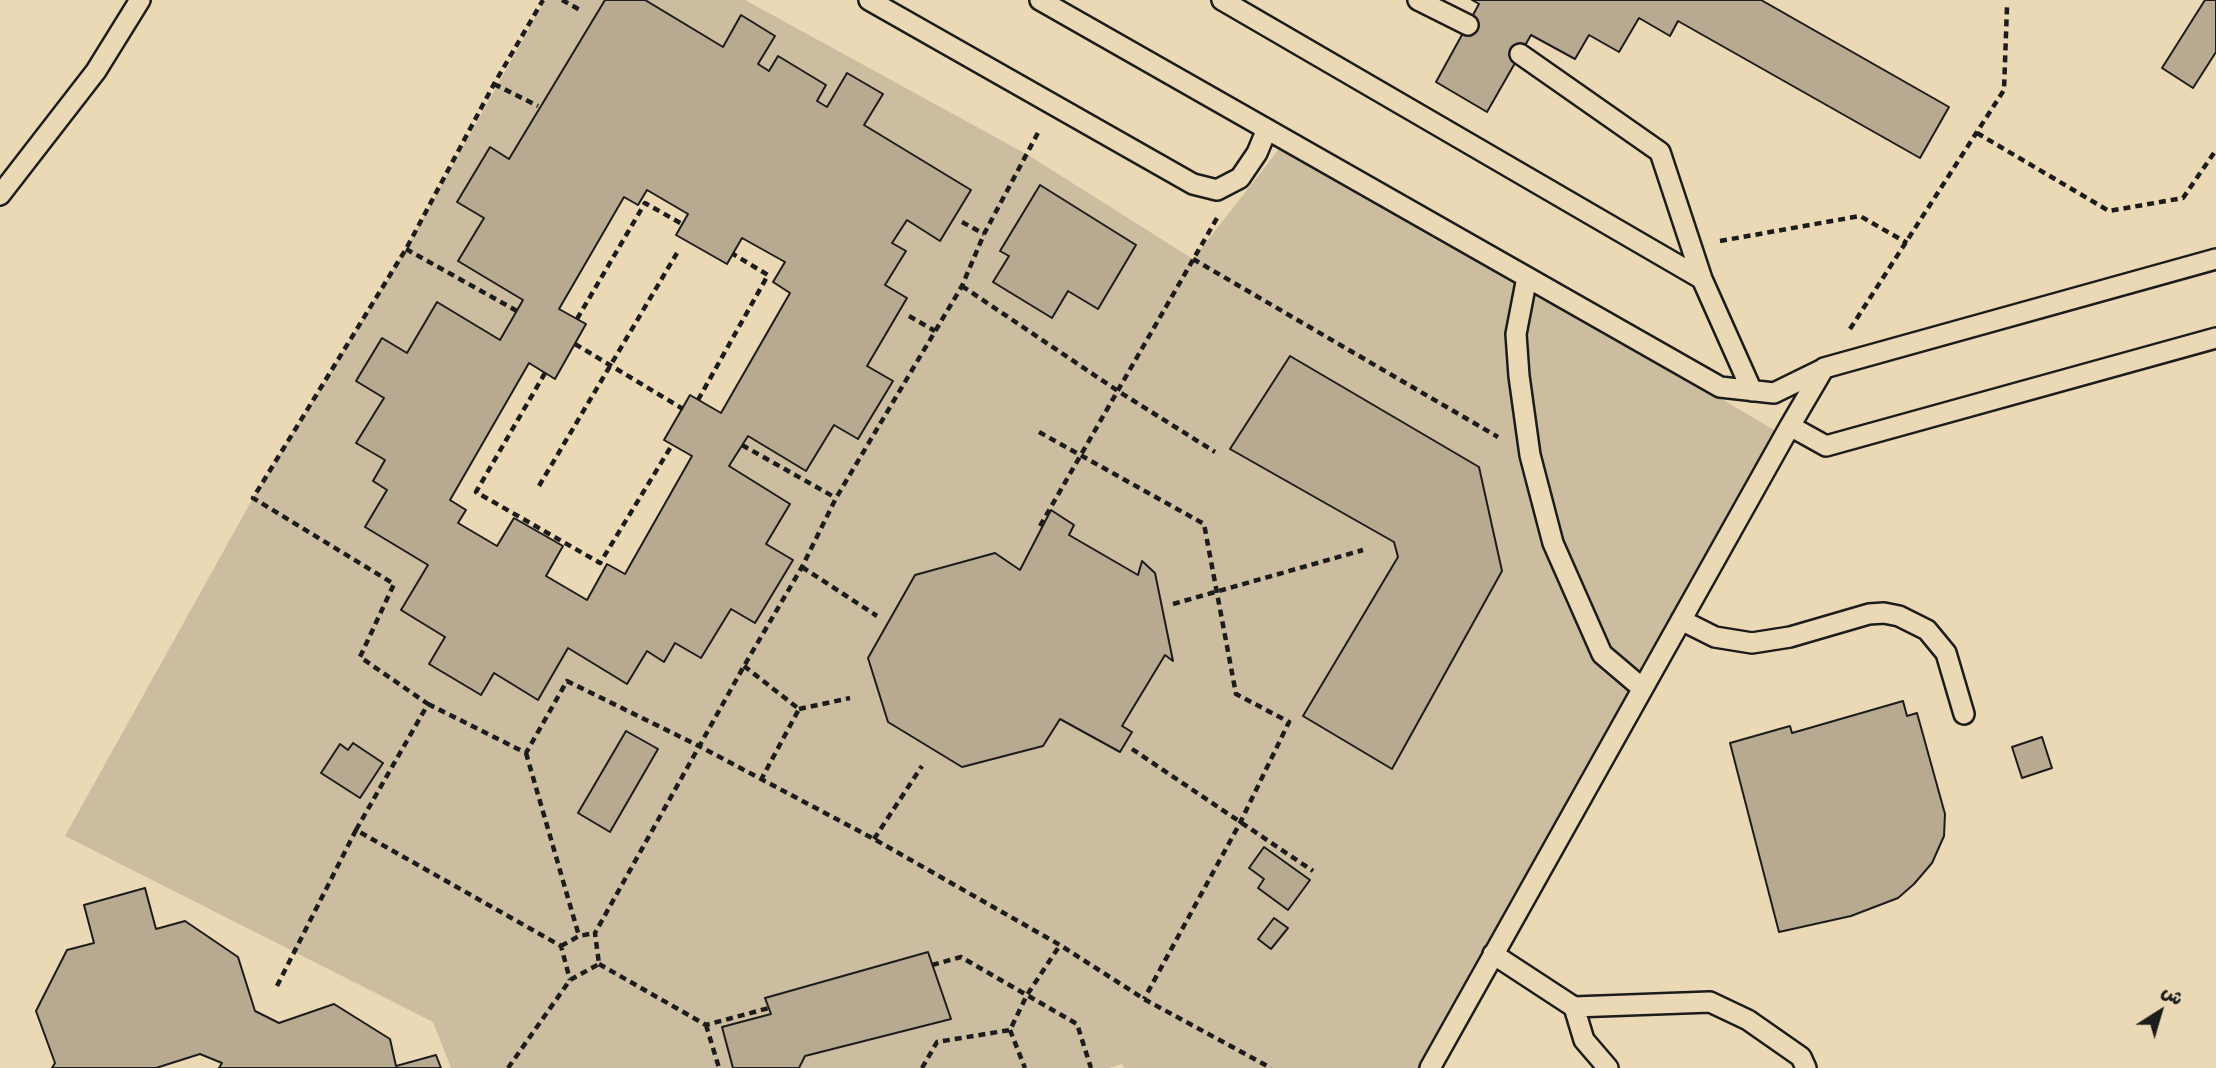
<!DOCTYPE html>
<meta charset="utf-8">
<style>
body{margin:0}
#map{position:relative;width:2216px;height:1068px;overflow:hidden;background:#ebd9b6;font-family:Sriracha,"Playpen Sans Arabic",sans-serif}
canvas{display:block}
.north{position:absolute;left:2125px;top:977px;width:70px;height:70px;-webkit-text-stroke:5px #ebd9b6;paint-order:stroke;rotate:37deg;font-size:19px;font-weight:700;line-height:28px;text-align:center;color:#1c1c1c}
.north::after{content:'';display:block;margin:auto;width:24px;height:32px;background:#1c1c1c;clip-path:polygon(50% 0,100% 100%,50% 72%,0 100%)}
</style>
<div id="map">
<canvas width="2216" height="1068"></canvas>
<div class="north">ش</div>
</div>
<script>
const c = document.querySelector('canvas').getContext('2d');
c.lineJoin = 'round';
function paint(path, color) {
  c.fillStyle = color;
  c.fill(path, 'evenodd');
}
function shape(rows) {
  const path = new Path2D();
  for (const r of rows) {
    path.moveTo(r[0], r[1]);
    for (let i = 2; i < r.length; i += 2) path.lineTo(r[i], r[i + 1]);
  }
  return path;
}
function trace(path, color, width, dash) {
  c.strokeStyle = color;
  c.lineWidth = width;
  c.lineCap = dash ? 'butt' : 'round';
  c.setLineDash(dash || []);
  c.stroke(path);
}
paint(shape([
 [545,0,605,0,509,159,490,147,457,202,484,218,458,261,523,300,500,340,437,302,407,353,382,338,356,381,384,398,357,443,385,460,373,480,387,490,366,527,428,565,401,610,445,637,429,664,481,695,494,673,538,699,568,648,627,683,647,651,664,661,675,643,701,658,731,609,755,623,793,560,766,544,790,504,729,466,748,436,834,425,858,439,893,381,867,366,907,299,885,285,906,251,892,243,907,220,941,240,971,190,864,125,883,94,848,73,827,107,817,101,826,84,778,56,769,71,758,64,775,36,742,15,723,47,645,0,745,0,1028,155,1193,259,1286,140,1784,436,1419,1068,1124,1068,1122,1064,1109,1068,799,1068,805,1056,766,999,771,1014,733,1068,451,1068,433,1022,65,836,253,498,406,249],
 [1290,356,1479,468,1502,571,1392,769,1303,716,1398,557,1394,542,1231,449],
 [1051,510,1074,525,1069,535,1138,575,1142,562,1155,573,1173,660,1165,655,1122,726,1132,732,1120,751,1060,719,1043,746,962,767,888,722,868,658,915,575,1020,570]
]), '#cdbda0');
const building = shape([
 [605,0,645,0,723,47,741,15,775,36,758,64,769,71,778,56,826,85,817,101,827,107,847,73,883,94,864,125,971,190,940,241,907,220,892,243,906,251,885,285,907,298,867,366,893,381,858,439,834,425,806,471,748,436,729,466,790,504,766,544,793,560,755,623,731,609,701,658,675,643,664,662,647,651,627,684,568,648,538,700,494,673,481,695,429,664,445,637,401,610,428,565,365,527,387,490,373,481,385,460,356,443,384,398,356,381,382,338,407,353,437,302,500,340,523,300,458,261,484,218,457,202,490,147,509,159,605,0],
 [647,190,688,214,676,235,727,264,742,238,785,262,773,282,790,293,721,413,690,395,664,440,692,456,625,574,607,564,587,600,546,576,563,546,514,518,497,546,458,523,466,510,450,500,529,363,555,379,586,324,559,309,624,197,638,205,647,190],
 [1472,0,1761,0,1949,107,1920,158,1678,21,1670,36,1639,18,1619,52,1589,35,1575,59,1531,35,1487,112,1436,82,1479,4,1472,0],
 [2205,0,2216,0,2216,52,2193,88,2162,68,2205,0],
 [1040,185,1136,245,1098,309,1068,291,1052,318,993,282,1009,256,1000,251,1040,185],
 [1290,356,1479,467,1502,571,1392,769,1303,716,1398,557,1394,542,1230,449,1290,356],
 [1051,510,1074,525,1069,535,1138,575,1142,561,1155,573,1173,661,1165,655,1122,726,1132,732,1120,752,1060,719,1043,746,962,767,888,722,868,658,915,575,995,553,1020,570,1051,510],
 [1903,701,1907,716,1917,713,1945,814,1944,836,1932,863,1914,884,1898,898,1851,916,1779,932,1730,743,1790,726,1792,733,1903,701],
 [626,731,658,749,610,832,578,813,626,731],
 [2042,737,2052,768,2022,778,2012,747,2042,737],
 [353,743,383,763,360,798,321,773,340,744,348,750,353,743],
 [1264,847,1310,880,1288,910,1258,888,1264,879,1249,868,1264,847],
 [145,888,156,929,185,921,238,957,255,1011,279,1023,334,1004,390,1039,396,1066,436,1055,441,1068,219,1068,222,1063,200,1054,156,1068,52,1068,55,1063,36,1011,67,950,94,943,84,905,145,888],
 [1274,918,1288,928,1271,949,1258,939,1274,918],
 [928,952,951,1019,805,1056,799,1068,733,1068,722,1027,771,1014,765,998,928,952]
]);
paint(building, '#b8aa90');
trace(building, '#1c1c1c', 2);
const lane = shape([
 [869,0,1193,184,1217,190,1240,178,1257,153,1267,129],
 [1040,0,1720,387,1774,393,1823,369],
 [1222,0,1702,279],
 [1418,0,1468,25],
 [1520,54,1660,152,1702,279,1752,391],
 [0,195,96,71,140,0],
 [2216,259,1824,368,1790,426,1826,446,2216,338],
 [1527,277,1516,334,1519,376,1530,455,1553,543,1602,654,1642,688],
 [1681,620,1715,637,1752,643,1790,637,1869,614,1884,613,1899,616,1927,630,1946,653,1964,714],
 [1493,954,1574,1007,1584,1040,1608,1068],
 [1574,1007,1710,1002,1748,1020,1801,1057,1806,1068],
 [1430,1068,1790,426]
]);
trace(lane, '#1c1c1c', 24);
trace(shape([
 [562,0,582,11],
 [494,84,538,106],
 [1977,133,2109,211,2183,198,2216,150],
 [962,222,984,234],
 [1720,241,1860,216,1907,243],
 [406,249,517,311],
 [1193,259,1498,437],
 [962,286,1118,391,1215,452],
 [909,316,935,331],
 [577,319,645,203,682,224],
 [1850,329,2004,90,2007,7],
 [575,344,683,409],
 [545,373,476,492,600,563,672,445],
 [698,400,768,275,733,254],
 [1039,432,1204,524,1236,694,1289,722,1240,823,1144,999],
 [742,445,836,498],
 [539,486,677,253],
 [1040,526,1217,218],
 [802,567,877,616],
 [1173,604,1363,550],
 [744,666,799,709,762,778],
 [428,704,526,753,567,681,699,746,874,839,1060,945,1144,999,1271,1068],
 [799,709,850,698],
 [1132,749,1313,871],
 [526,753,579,936],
 [356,830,428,704,360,657,394,584,253,498,406,249,494,84,543,0],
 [874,839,922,766],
 [561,946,579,936,595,933],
 [599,964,706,1025,769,1008],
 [932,965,961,957,1077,1024,1091,1068],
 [277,986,356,830,561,946,570,980],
 [706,1025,719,1068],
 [1010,1030,1025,1068],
 [508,1068,570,980,599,964,595,933,744,666,802,567,836,498,962,286,984,234,1040,129],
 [922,1068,937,1042,1010,1030,1027,995,1060,945]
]), '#1c1c1c', 4.5, [7, 5]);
trace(lane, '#ebd9b6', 19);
</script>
